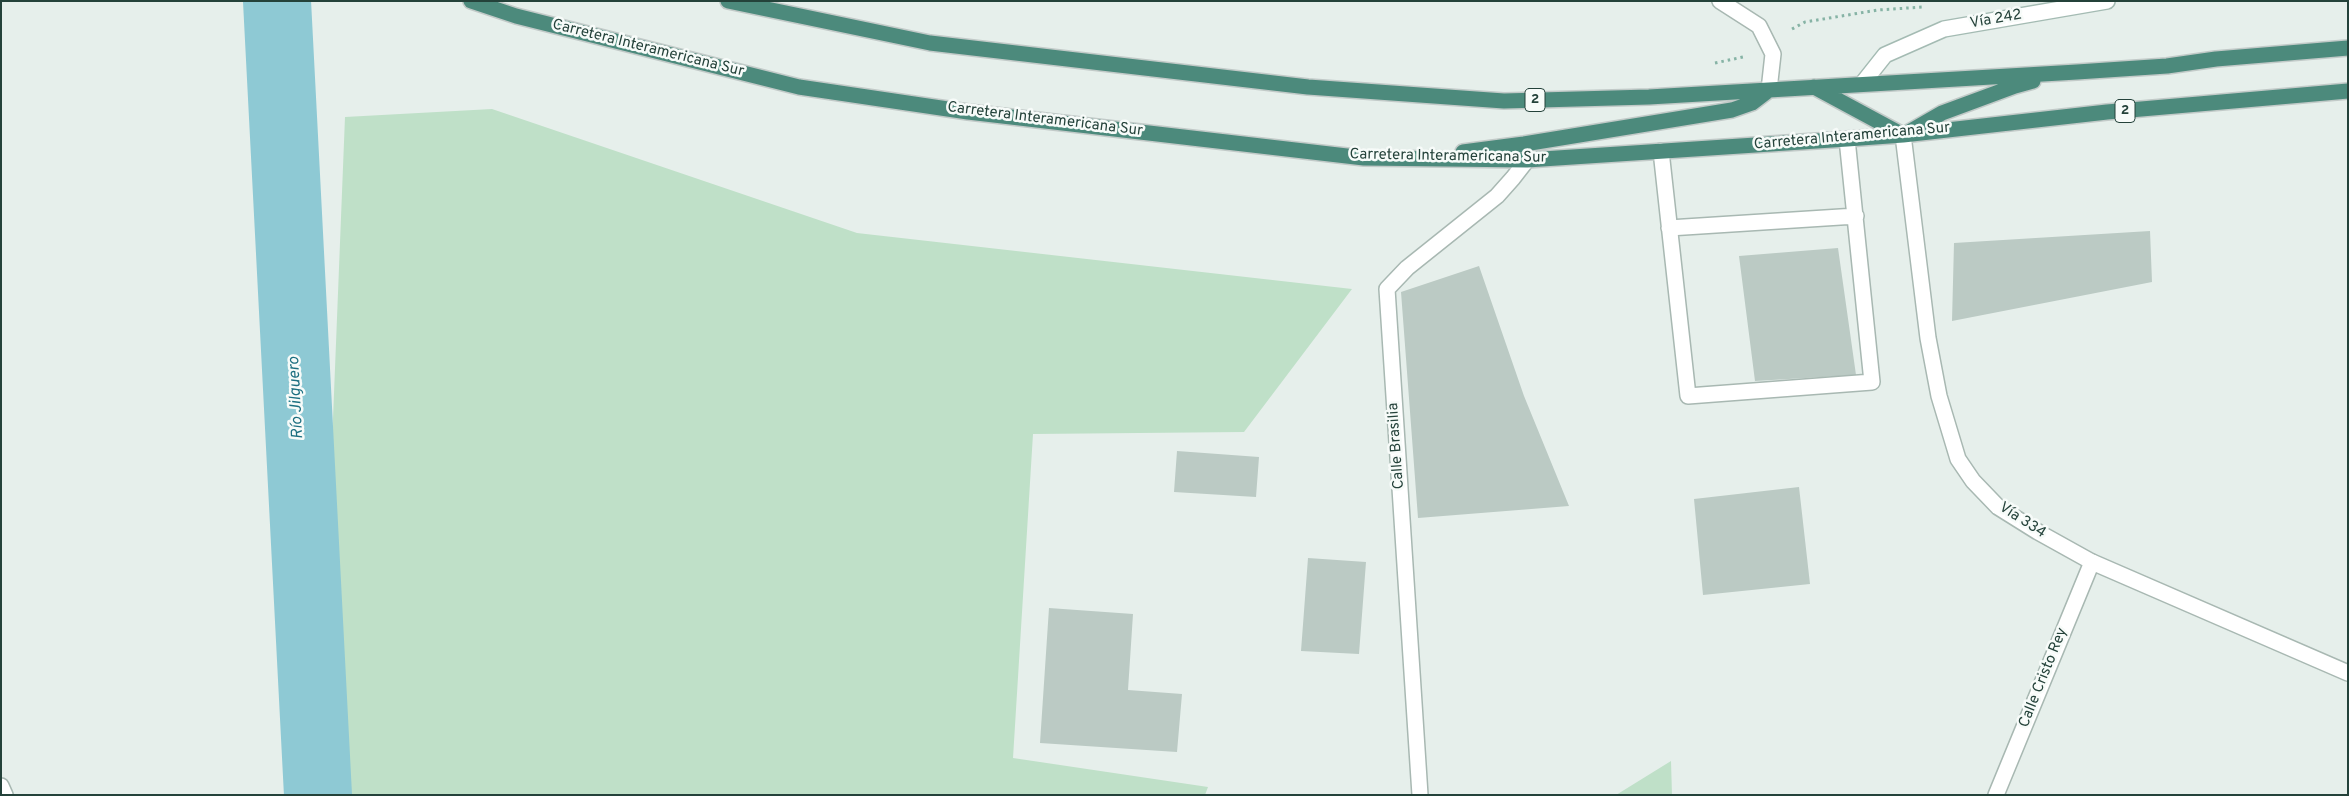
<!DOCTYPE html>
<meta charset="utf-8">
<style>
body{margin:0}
#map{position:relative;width:2349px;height:796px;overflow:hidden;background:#e6efeb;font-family:Overpass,sans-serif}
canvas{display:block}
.frame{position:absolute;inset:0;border:2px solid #24423a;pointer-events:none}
</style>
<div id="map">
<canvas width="2349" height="796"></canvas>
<div class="frame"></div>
</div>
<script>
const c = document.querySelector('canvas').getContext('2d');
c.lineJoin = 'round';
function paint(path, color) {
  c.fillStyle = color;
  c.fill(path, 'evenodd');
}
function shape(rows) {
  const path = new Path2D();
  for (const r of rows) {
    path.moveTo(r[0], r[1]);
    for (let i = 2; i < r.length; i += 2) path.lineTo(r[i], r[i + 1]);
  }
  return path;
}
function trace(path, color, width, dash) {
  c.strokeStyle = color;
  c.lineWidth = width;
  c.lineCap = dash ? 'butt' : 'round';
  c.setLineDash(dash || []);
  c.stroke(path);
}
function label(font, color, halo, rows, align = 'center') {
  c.font = font + ' Overpass,sans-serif';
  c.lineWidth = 5;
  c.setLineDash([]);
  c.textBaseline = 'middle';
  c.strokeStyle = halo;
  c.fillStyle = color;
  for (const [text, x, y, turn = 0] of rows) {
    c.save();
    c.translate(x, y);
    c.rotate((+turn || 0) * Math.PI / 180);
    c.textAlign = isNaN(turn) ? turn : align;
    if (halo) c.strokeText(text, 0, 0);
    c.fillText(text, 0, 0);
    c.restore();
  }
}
paint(shape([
 [492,109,857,233,1352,289,1244,432,1033,434,1013,758,1208,787,1205,795,318,795,345,117],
 [1671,761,1672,795,1616,795]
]), '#bfe0c8');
trace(shape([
 [277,1,318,795]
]), '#8ec9d4', 68);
paint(shape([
 [2150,231,2152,282,1952,321,1954,243],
 [1838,248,1856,375,1755,381,1739,256],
 [1479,266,1524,396,1569,506,1418,518,1401,292],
 [1177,451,1259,457,1256,497,1174,492],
 [1799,487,1810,584,1703,595,1694,499],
 [1308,558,1366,562,1359,654,1301,651],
 [1049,608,1133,614,1128,690,1182,694,1177,752,1040,743]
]), '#bbcac4');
const service = shape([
 [1720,1,1759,26,1773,54,1769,90],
 [1661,151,1688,396,1872,382,1847,139],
 [1669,228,1856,216]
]);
const minor = shape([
 [1,786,5,795],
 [1420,795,1387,289,1407,268,1497,196,1513,178,1527,160],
 [1996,795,2092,562]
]);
const tertiary = shape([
 [1903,135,1928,338,1939,396,1958,459,1973,481,1998,507,2038,532,2092,562,2348,673]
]);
const secondary = shape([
 [1862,84,1885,55,1944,29,2107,1]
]);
const trunk = shape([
 [471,1,516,16,799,87,968,112,1364,158,1527,160,1847,139,1903,135,2107,112,2348,91],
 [728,1,930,43,1308,87,1504,101,1649,97,2077,72,2167,66,2216,59,2348,48],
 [1814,87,1903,135],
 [1909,132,1942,113,2015,86,2033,81],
 [1463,152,1524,144,1732,110,1752,103,1769,90]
]);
trace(service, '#a8b8b2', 18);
trace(minor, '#a8b8b2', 18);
trace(tertiary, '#a8b8b2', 18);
trace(secondary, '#a4bbb3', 18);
trace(trunk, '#c2cac8', 18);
trace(shape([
 [1792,29,1805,22,1878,10,1923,7],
 [1715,63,1743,57]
]), '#86b3a5', 3, [2.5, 4]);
trace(service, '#fff', 15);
trace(minor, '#fff', 15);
trace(tertiary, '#fff', 15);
trace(secondary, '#fff', 15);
trace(trunk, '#4c8a7c', 15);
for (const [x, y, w] of [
 [1535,100,20],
 [2125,111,20]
]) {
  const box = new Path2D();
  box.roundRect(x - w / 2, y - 11.5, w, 23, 4);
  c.fillStyle = '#f7fbf9';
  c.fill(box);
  trace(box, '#24423a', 1);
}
label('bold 14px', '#24423a', null, [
 ["2",1535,100],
 ["2",2125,111]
]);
label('15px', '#24423a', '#f7fbf9', [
 ["Vía 242",1996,20,-10],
 ["Carretera Interamericana Sur",648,49,14],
 ["Carretera Interamericana Sur",1045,120,7],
 ["Carretera Interamericana Sur",1852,137,-5],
 ["Carretera Interamericana Sur",1448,157,1],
 ["Calle Brasilia",1397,446,-94],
 ["Vía 334",2022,521,33],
 ["Calle Cristo Rey",2044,678,-68]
]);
label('italic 16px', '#1c6f80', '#f7fbf9', [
 ["Río Jilguero",297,398,-93]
]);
</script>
